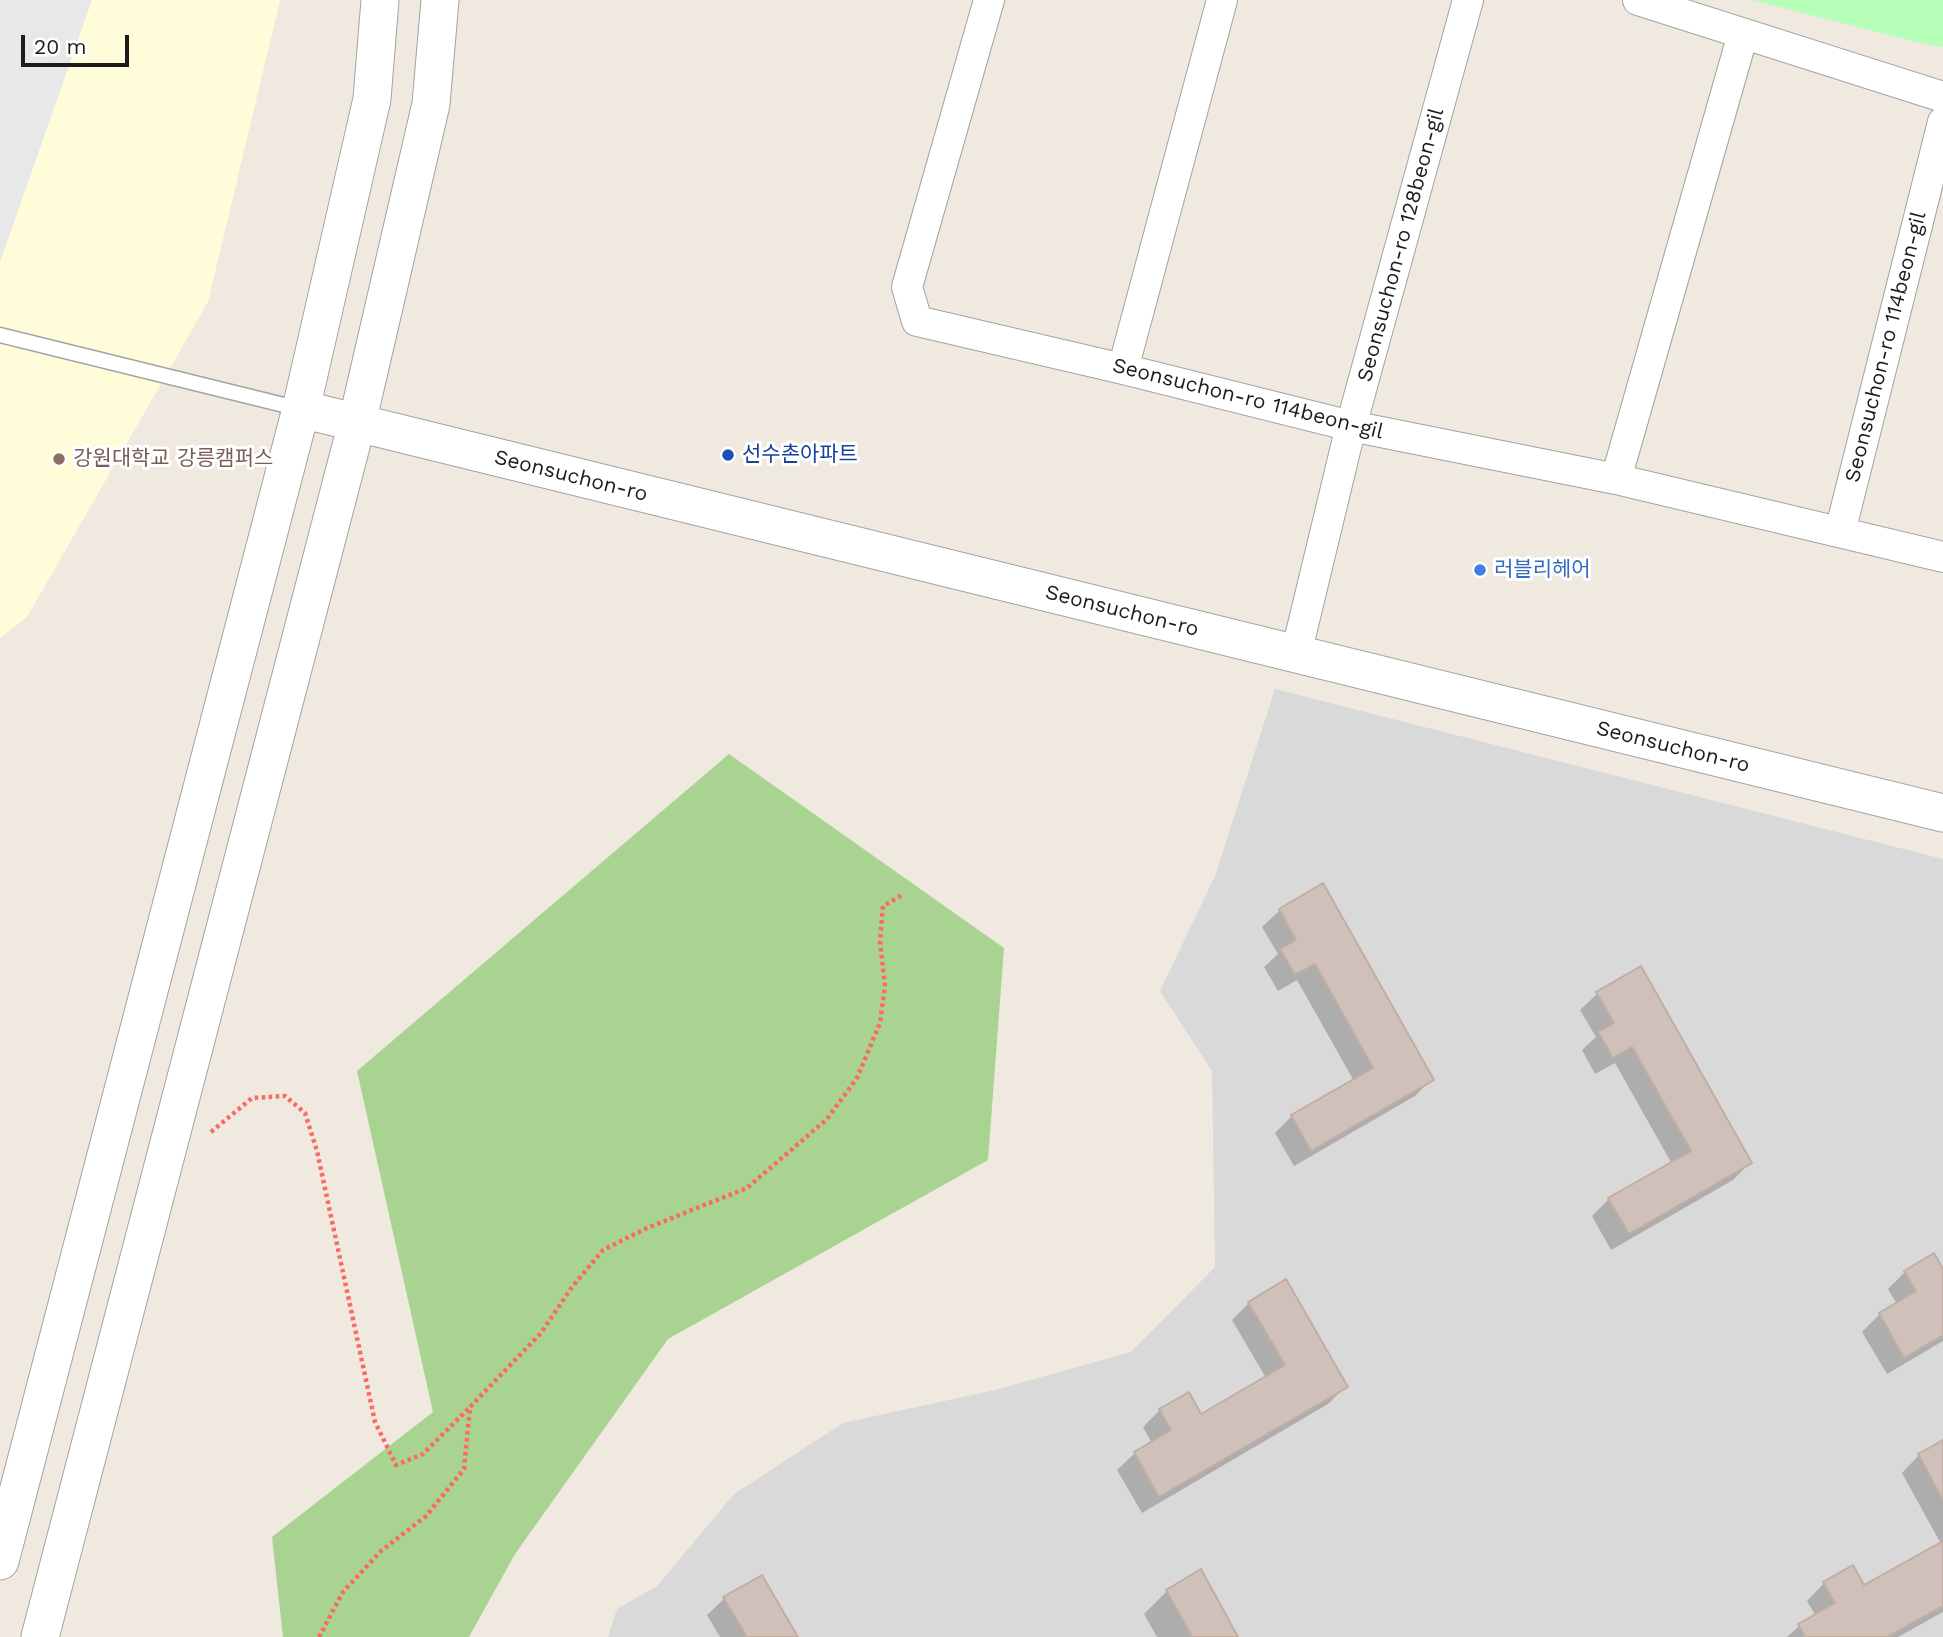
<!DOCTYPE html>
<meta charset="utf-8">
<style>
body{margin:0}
#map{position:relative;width:1943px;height:1637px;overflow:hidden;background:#efe9e0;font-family:"Work Sans",sans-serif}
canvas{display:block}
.scale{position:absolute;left:21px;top:35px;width:108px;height:32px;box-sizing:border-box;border:4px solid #1c1c1c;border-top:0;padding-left:9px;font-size:21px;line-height:24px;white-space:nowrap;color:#1c1c1c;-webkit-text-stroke:5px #fff;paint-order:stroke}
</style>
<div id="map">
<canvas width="1943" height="1637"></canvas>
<div class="scale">20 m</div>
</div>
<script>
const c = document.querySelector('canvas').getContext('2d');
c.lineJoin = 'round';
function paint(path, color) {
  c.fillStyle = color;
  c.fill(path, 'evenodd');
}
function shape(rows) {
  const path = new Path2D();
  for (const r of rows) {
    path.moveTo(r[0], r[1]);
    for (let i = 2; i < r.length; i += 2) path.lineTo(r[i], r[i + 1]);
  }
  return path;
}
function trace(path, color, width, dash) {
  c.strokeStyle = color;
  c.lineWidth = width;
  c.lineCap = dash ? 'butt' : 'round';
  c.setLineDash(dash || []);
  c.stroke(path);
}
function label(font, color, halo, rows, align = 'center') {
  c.font = font + ' "Work Sans","Noto Sans KR",sans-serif';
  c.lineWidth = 6;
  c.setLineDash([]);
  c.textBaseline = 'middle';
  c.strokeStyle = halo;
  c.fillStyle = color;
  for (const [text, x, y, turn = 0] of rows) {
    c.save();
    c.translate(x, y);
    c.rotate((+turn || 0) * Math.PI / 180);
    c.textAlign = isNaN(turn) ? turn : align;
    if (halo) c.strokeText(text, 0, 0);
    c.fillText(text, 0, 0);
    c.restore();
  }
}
paint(shape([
 [1275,689,1943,859,1943,1637,608,1637,617,1609,657,1586,734,1494,843,1423,995,1390,1131,1352,1215,1267,1212,1071,1160,991,1215,876]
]), '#dad9d9');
paint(shape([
 [0,0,280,0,208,302,27,617,0,638]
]), '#fffcd9');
paint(shape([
 [729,754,1004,948,988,1160,668,1339,515,1554,469,1637,283,1637,272,1537,433,1412,357,1071]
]), '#a8d391');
paint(shape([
 [1752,0,1943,0,1943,47,1916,42]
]), '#b7ffb8');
paint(shape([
 [0,0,92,0,0,262]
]), '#e8e8e8');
paint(shape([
 [1323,886,1432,1079,1415,1096,1294,1166,1275,1133,1292,1116,1354,1081,1297,980,1278,991,1264,967,1278,954,1262,927,1280,910],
 [1598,993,1750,1163,1733,1180,1611,1250,1592,1216,1609,1199,1672,1164,1615,1063,1595,1074,1582,1050,1596,1037,1580,1010],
 [1905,1272,1943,1272,1943,1341,1887,1374,1862,1332,1880,1314,1897,1304,1888,1289],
 [1249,1303,1346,1386,1328,1404,1142,1513,1117,1470,1135,1453,1152,1443,1143,1427,1160,1410,1201,1416,1266,1378,1232,1320],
 [1943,1442,1943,1612,1898,1637,1787,1637,1799,1626,1816,1616,1807,1601,1824,1583,1863,1587,1941,1544,1902,1473,1919,1455],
 [1167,1591,1236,1637,1157,1637,1144,1614],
 [725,1598,796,1637,720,1637,707,1615]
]), '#0003');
const building = shape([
 [1323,883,1434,1080,1311,1151,1291,1115,1373,1068,1315,964,1295,975,1280,949,1296,940,1279,909,1323,883],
 [1641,966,1752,1163,1629,1234,1608,1198,1691,1151,1632,1047,1613,1058,1598,1032,1614,1023,1596,992,1641,966],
 [1934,1253,1943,1269,1943,1335,1904,1358,1879,1313,1916,1291,1904,1271,1934,1253],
 [1286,1279,1348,1387,1159,1497,1134,1452,1171,1430,1159,1409,1189,1392,1201,1414,1285,1365,1248,1302,1286,1279],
 [1943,1440,1943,1500,1918,1454,1943,1440],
 [1943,1541,1943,1606,1887,1637,1805,1637,1798,1624,1835,1603,1823,1582,1853,1565,1864,1585,1943,1541],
 [1201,1569,1238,1637,1192,1637,1166,1590,1201,1569],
 [762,1575,798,1637,747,1637,723,1597,762,1575]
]);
paint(building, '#cfc1b9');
trace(building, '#c2ada1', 2);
const service = shape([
 [0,335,300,409]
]);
const minor = shape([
 [989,0,907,287,917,321,1123,369,1351,426,1616,479,1943,557],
 [1638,0,1943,97],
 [1123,369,1222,0],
 [1616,479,1743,34],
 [1840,532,1943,122],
 [1296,654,1351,426,1468,0]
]);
const tertiary = shape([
 [301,409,1943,813],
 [0,1561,301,409,372,99,380,0],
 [40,1637,357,423,431,104,440,0]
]);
trace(service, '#a3a3a3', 17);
trace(minor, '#a3a3a3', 32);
trace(tertiary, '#a3a3a3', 39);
trace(shape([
 [211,1132,252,1098,285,1096,305,1113,317,1151,375,1422,396,1465,423,1454,470,1407],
 [319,1637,343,1592,381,1551,426,1516,464,1469,470,1407,541,1333,572,1287,603,1250,647,1228,747,1188,827,1119,857,1078,880,1023,885,986,880,942,883,906,904,894]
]), '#ff6761', 4.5, [3.5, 3.5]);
trace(service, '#fff', 14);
trace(minor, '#fff', 30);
trace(tertiary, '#fff', 37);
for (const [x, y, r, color] of [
 [728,455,7,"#1a4fb4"],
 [59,459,7,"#8d6e63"],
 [1480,570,7,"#3f7fe0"]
]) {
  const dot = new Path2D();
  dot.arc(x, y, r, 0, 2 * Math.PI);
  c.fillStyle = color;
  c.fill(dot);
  trace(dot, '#fff', 2.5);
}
label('21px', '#1c1c1c', '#fff', [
 ["Seonsuchon-ro 128beon-gil",1401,245,-75],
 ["Seonsuchon-ro 114beon-gil",1886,347,-76],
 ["Seonsuchon-ro 114beon-gil",1248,399,14],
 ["Seonsuchon-ro",571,476,14],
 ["Seonsuchon-ro",1122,611,14],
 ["Seonsuchon-ro",1673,747,14]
]);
label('21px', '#164399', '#fff', [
 ["선수촌아파트",742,455]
], 'left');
label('21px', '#785e54', '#fff', [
 ["강원대학교 강릉캠퍼스",73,459]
], 'left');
label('21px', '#366cbe', '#fff', [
 ["러블리헤어",1494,570]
], 'left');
</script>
